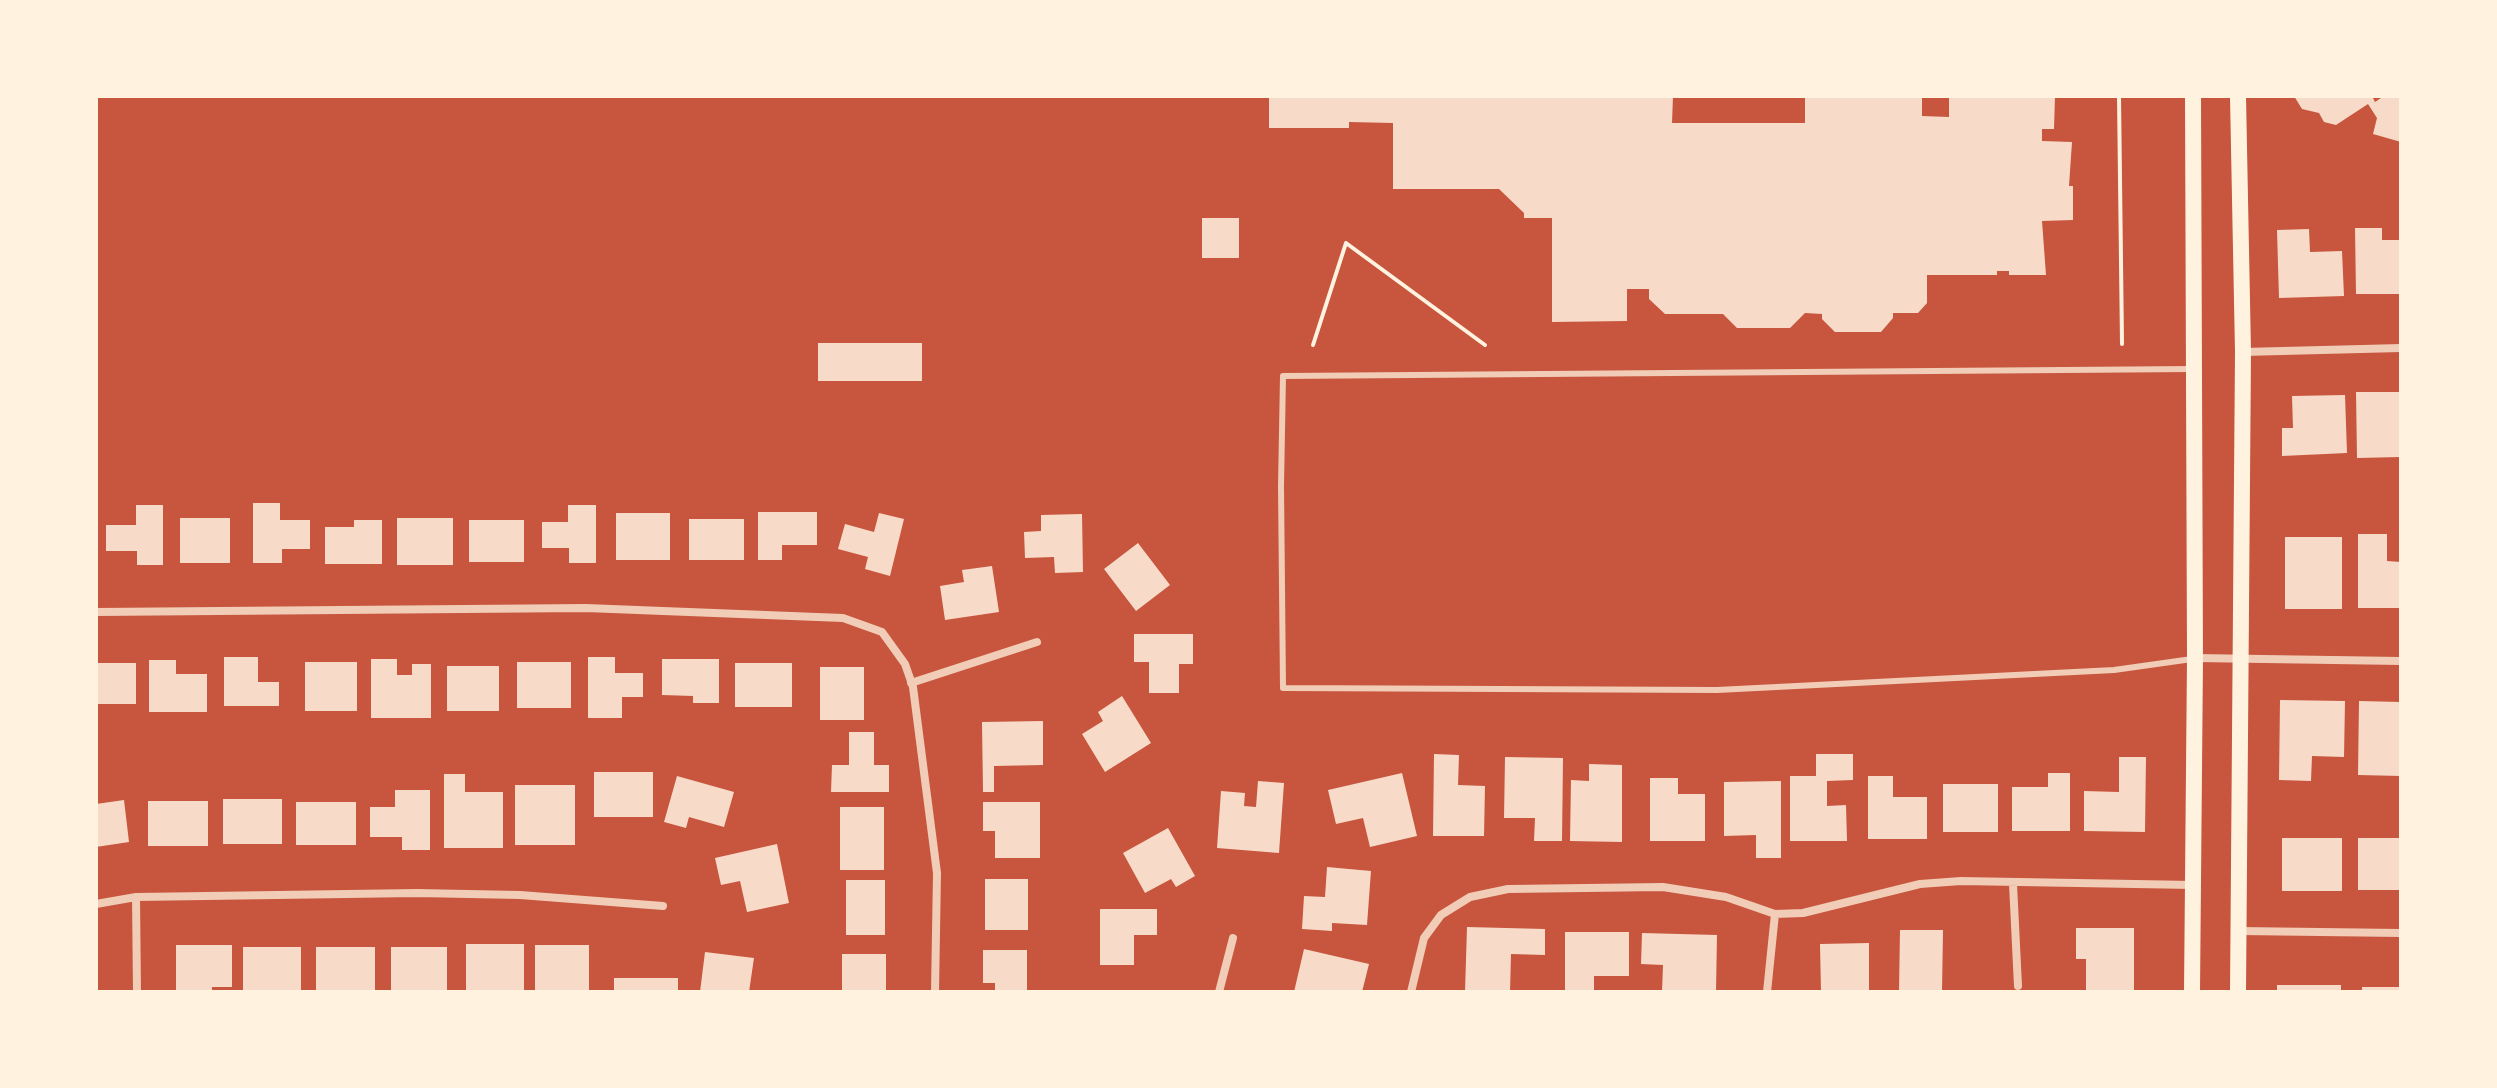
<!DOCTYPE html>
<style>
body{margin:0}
#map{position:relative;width:2497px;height:1088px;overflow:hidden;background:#c8553d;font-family:"IBM Plex Sans",sans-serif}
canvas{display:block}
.frame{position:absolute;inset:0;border:98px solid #fff3e0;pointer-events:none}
</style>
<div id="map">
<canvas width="2497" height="1088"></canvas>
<div class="frame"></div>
</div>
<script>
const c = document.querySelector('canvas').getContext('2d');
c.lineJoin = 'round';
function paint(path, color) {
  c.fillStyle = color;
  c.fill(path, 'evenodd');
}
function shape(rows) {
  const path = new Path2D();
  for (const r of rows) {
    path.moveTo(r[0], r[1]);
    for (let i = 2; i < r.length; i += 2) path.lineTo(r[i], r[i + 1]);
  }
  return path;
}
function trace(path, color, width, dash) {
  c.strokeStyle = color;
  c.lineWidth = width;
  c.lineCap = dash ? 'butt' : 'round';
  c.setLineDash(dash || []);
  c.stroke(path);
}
paint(shape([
 [1269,96,1673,96,1672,123,1805,123,1805,96,1922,96,1922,116,1949,117,1949,96,2055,96,2054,129,2042,129,2042,141,2072,142,2069,186,2073,186,2073,220,2042,221,2046,275,2009,275,2009,271,1997,271,1997,275,1927,275,1927,303,1918,313,1893,313,1893,318,1881,332,1835,332,1822,319,1822,314,1805,313,1790,328,1737,328,1723,314,1665,314,1649,299,1649,289,1627,289,1627,321,1552,322,1552,218,1524,218,1524,213,1499,189,1393,189,1393,123,1349,122,1349,128,1269,128],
 [2294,96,2372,96,2375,102,2384,96,2401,98,2401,142,2373,134,2377,118,2368,104,2336,125,2324,122,2319,113,2302,109],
 [1202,218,1239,218,1239,258,1202,258],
 [2355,228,2382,228,2382,240,2401,240,2401,294,2356,294],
 [2309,229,2310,252,2342,251,2344,296,2279,298,2277,230],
 [818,343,922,343,922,381,818,381],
 [2356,392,2401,392,2401,457,2357,458],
 [2345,395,2347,453,2282,456,2282,428,2293,428,2292,396],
 [253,503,280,503,280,520,310,520,310,549,282,549,282,563,253,563],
 [136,505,163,505,163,565,137,565,137,551,106,551,106,525,136,525],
 [568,505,596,505,596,563,569,563,569,548,542,548,542,522,568,522],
 [758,512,817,512,817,545,782,545,782,560,758,560],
 [616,513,670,513,670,560,616,560],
 [879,513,904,519,890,576,865,569,868,557,838,549,845,524,874,532],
 [1082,514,1083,572,1055,573,1054,557,1025,558,1024,532,1041,531,1041,515],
 [180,518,230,518,230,563,180,563],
 [397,518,453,518,453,565,397,565],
 [689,519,744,519,744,560,689,560],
 [354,520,382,520,382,564,325,564,325,527,354,527],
 [469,520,524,520,524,562,469,562],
 [2358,534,2387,534,2387,561,2401,562,2401,608,2358,608],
 [2285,537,2342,537,2342,609,2285,609],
 [1138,543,1170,585,1136,611,1104,569],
 [992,566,999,612,945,620,940,586,964,582,962,570],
 [1134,634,1193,634,1193,664,1179,664,1179,693,1149,693,1149,662,1134,662],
 [224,657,258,657,258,682,279,682,279,706,224,706],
 [588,657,615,657,615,673,643,673,643,697,622,697,622,718,588,718],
 [371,659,397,659,397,675,412,675,412,664,431,664,431,718,371,718],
 [662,659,719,659,719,703,693,703,693,696,662,695],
 [149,660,176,660,176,674,207,674,207,712,149,712],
 [305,662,357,662,357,711,305,711],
 [517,662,571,662,571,708,517,708],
 [96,663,136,663,136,704,96,704],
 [735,663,792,663,792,707,735,707],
 [447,666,499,666,499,711,447,711],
 [820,667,864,667,864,720,820,720],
 [1122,696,1151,743,1105,772,1082,734,1103,721,1098,712],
 [2280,700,2345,701,2344,757,2312,756,2311,781,2279,780],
 [2359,701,2401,702,2401,776,2358,775],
 [1043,721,1043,765,994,766,994,792,983,792,982,722],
 [849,732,874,732,874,765,889,765,889,792,831,792,832,765,849,765],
 [1434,754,1459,755,1458,785,1485,786,1484,836,1433,836],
 [1816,754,1853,754,1853,780,1827,781,1827,806,1846,805,1847,841,1790,841,1790,776,1816,776],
 [1505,757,1563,758,1562,841,1534,841,1535,818,1504,818],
 [2119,757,2146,757,2145,832,2084,831,2084,791,2119,792],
 [1589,764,1622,765,1622,842,1570,841,1571,780,1589,781],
 [594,772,653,772,653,817,594,817],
 [1402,773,1417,836,1370,847,1363,818,1336,824,1328,790],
 [2048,773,2070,773,2070,831,2012,831,2012,787,2048,787],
 [444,774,465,774,465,792,503,792,503,848,444,848],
 [677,776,734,792,724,827,689,817,686,828,664,822],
 [1868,776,1893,776,1893,797,1927,797,1927,839,1868,839],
 [1650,778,1678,778,1678,794,1705,794,1705,841,1650,841],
 [1258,781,1284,783,1279,853,1217,848,1221,791,1245,793,1244,806,1256,807],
 [1781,781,1781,858,1756,858,1756,835,1724,836,1724,782],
 [1943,784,1998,784,1998,832,1943,832],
 [515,785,575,785,575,845,515,845],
 [395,790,430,790,430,850,402,850,402,837,370,837,370,807,395,807],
 [223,799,282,799,282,844,223,844],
 [124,800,129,842,96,847,96,804],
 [148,801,208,801,208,846,148,846],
 [296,802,356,802,356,845,296,845],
 [983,802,1040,802,1040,858,995,858,995,831,983,831],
 [840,807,884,807,884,870,840,870],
 [1168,828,1195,876,1176,887,1171,879,1145,893,1123,853],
 [2282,838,2342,838,2342,891,2282,891],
 [2358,838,2401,838,2401,890,2358,890],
 [777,844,789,903,747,912,740,881,721,885,715,858],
 [1327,867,1371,871,1367,925,1332,923,1332,931,1302,929,1304,896,1325,897],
 [985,879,1028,879,1028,930,985,930],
 [846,880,885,880,885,935,846,935],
 [1100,909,1157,909,1157,935,1134,935,1134,965,1100,965],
 [1467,927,1545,929,1545,955,1511,954,1510,992,1465,992],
 [2076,928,2134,928,2134,991,2086,991,2086,959,2076,959],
 [1900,930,1943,930,1942,992,1899,992],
 [1565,932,1629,932,1629,976,1594,976,1594,992,1565,992],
 [1642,933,1717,935,1716,992,1662,992,1663,965,1641,964],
 [1869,943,1869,992,1821,992,1820,944],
 [466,944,524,944,524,990,466,990],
 [176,945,232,945,232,987,212,987,212,992,176,992],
 [535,945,589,945,589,992,535,992],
 [243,947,301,947,301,992,243,992],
 [316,947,375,947,375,990,316,990],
 [391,947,447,947,447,992,391,992],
 [1304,949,1369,964,1362,992,1294,992],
 [983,950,1027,950,1027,992,995,992,995,983,983,983],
 [705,952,754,958,749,992,700,992],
 [842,954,886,954,886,992,842,992],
 [614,978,678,978,678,992,614,992],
 [2277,985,2341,985,2341,992,2277,992],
 [2362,987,2401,987,2401,992,2362,992]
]), '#f7dbc8');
trace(shape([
 [2119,96,2122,344],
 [1313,345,1346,243,1485,345]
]), '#fff3e0', 4);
trace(shape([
 [2192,659,2114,670,1717,690,1283,688,1281,486,1283,376,2193,369]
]), '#f1ccb7', 6);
trace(shape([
 [2243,352,2401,348],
 [96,612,586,608,843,618,882,632,905,664,913,687,937,873,935,992],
 [2195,658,2401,661],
 [911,683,1037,642],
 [2013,884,2018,986],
 [136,897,137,992],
 [96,904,136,897,417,893,520,895,663,906],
 [2239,931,2401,933],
 [1219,992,1233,938],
 [1411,992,1424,938,1441,915,1470,897,1508,889,1663,887,1726,897,1775,914,1803,913,1920,884,1961,881,2193,885],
 [1767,992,1775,914]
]), '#f1ccb7', 8);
trace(shape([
 [2238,96,2243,352,2238,992],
 [2192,992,2195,658,2193,96]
]), '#fff3e0', 16);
</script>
